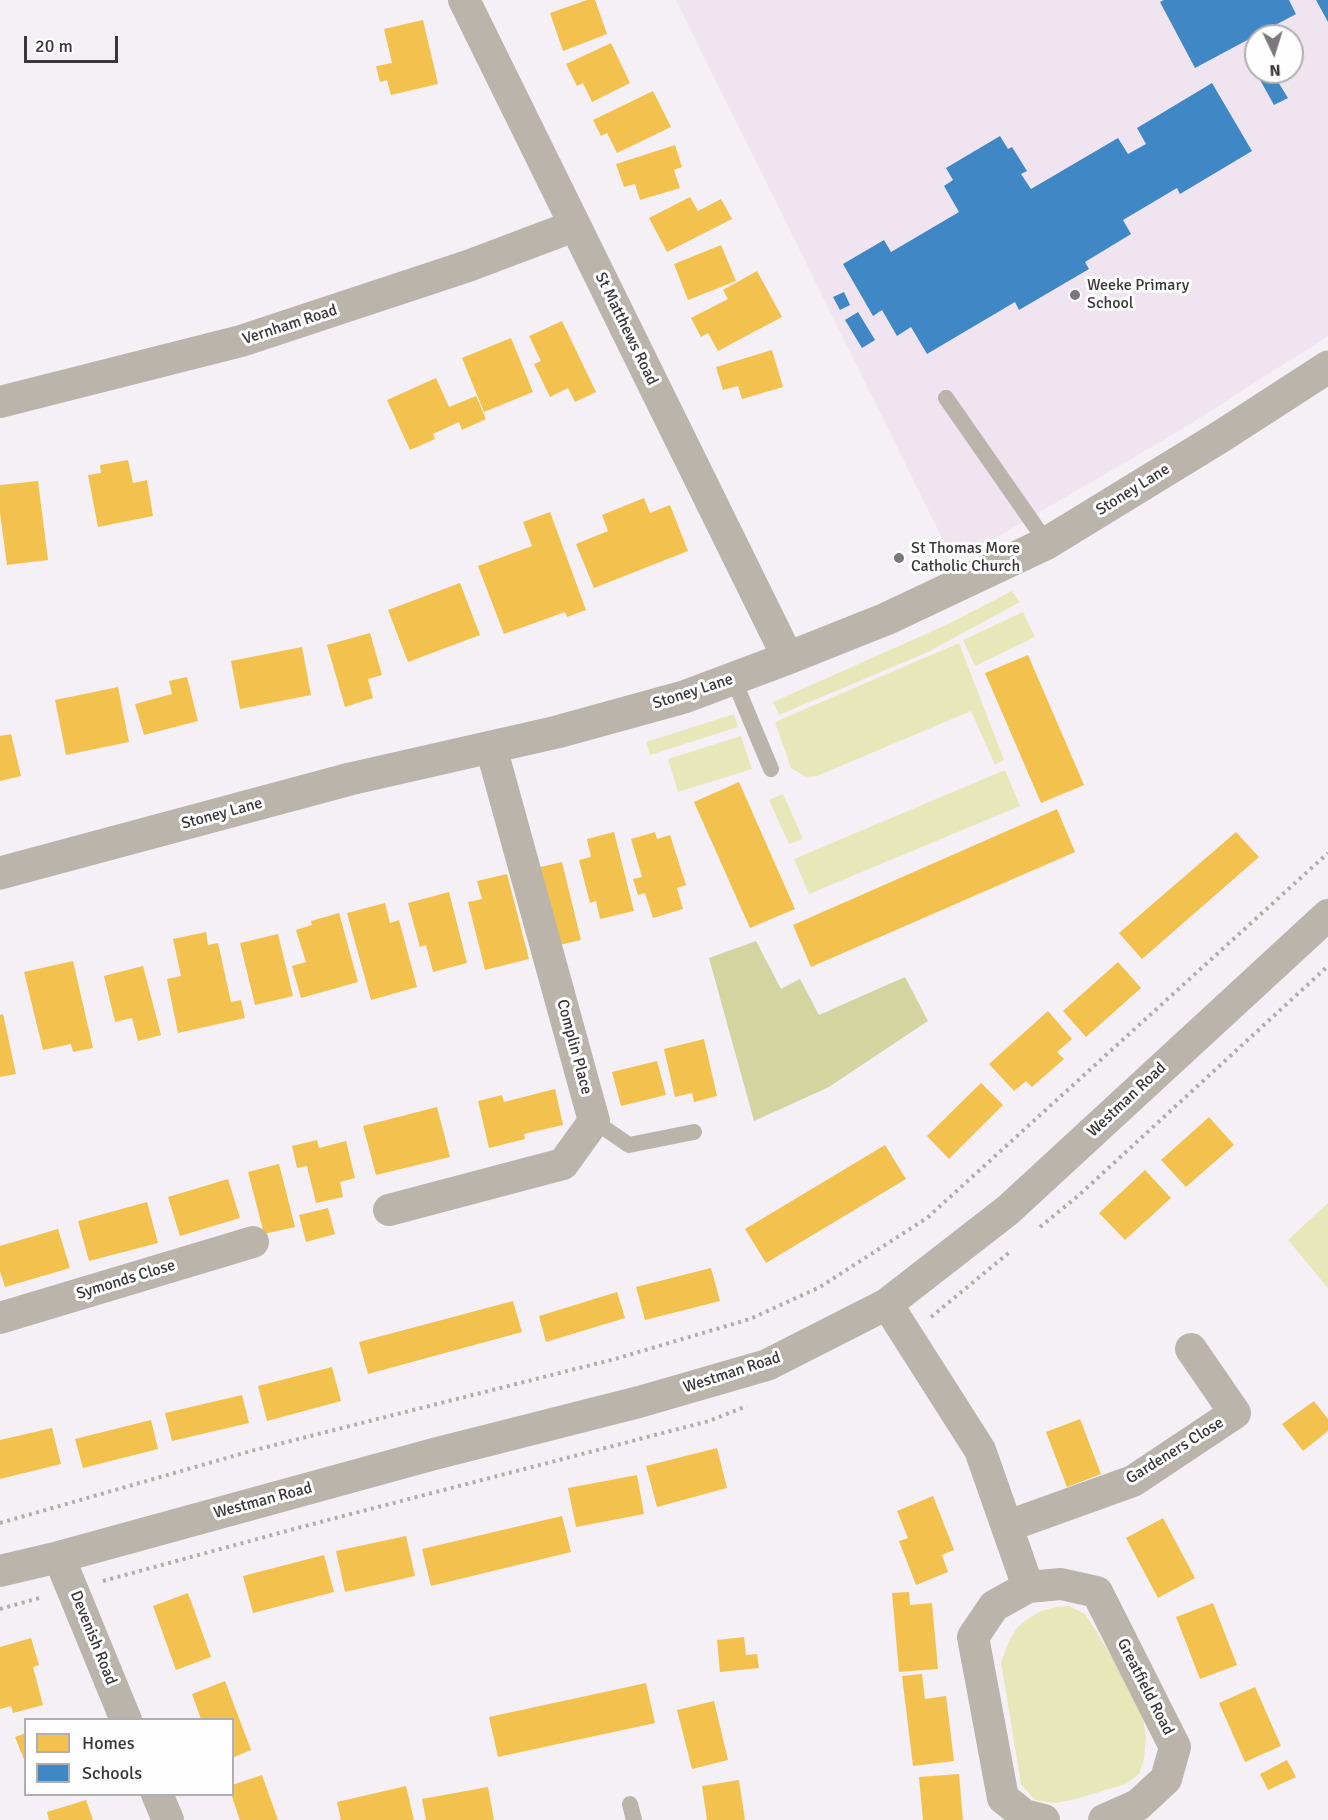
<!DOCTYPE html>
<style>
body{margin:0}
#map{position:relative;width:1328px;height:1820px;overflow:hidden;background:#f5f0f5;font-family:Signika,sans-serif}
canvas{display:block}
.legend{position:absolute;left:24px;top:1718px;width:210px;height:78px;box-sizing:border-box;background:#fefefe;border:2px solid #b0aeb0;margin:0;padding:8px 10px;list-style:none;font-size:18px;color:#3a363a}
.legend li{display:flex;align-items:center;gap:12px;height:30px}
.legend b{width:30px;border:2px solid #b0aeb0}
.north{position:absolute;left:1244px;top:24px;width:60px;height:60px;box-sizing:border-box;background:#fefefe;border:2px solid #b0aeb0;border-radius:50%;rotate:176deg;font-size:16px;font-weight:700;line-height:24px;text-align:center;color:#3a363a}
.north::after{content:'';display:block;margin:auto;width:21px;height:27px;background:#7b777b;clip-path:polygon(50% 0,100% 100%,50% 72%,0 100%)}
.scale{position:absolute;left:24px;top:36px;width:94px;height:27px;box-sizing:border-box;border:3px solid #3a363a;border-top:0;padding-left:8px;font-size:18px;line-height:21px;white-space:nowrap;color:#3a363a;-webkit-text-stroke:4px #fefefe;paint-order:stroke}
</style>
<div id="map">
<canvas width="1328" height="1820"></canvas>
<ul class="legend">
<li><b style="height:16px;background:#f2c14e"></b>Homes</li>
<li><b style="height:16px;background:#3f88c5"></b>Schools</li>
</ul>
<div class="north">N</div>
<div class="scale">20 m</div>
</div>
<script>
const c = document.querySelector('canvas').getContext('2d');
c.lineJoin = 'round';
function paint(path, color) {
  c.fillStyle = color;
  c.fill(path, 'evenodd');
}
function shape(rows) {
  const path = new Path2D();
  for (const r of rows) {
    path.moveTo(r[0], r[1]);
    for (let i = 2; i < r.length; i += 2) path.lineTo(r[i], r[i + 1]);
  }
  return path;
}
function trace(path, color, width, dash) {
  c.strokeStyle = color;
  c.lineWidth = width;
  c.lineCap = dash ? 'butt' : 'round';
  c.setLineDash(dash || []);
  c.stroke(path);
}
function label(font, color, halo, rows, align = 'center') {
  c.font = font + ' Signika,sans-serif';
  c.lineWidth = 6;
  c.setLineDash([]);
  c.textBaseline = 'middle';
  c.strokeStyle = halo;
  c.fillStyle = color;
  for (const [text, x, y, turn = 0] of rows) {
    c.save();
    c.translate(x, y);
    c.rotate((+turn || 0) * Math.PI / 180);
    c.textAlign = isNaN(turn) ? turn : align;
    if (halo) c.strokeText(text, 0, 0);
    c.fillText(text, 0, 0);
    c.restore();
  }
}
paint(shape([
 [676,0,1328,0,1328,336,1179,431,954,562],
 [1256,36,1292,36,1292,72,1256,72]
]), '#efe4f0');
paint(shape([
 [1012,591,1020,602,928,652,779,715,773,702,946,625],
 [1023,612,1035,637,975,666,963,640],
 [959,643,1004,760,995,765,971,711,817,776,806,777,791,768,775,722],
 [734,714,738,727,650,755,646,742],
 [741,736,752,769,678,792,668,759],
 [1005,770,1020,806,809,894,794,859],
 [783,794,803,839,789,844,769,800],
 [1328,1203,1328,1288,1288,1240],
 [1069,1606,1085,1614,1134,1692,1143,1716,1146,1738,1144,1759,1139,1774,1126,1784,1072,1800,1055,1803,1035,1800,1021,1784,1001,1662,1009,1641,1017,1628,1026,1620,1039,1612,1055,1607]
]), '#e6e8ba');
paint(shape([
 [756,941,781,989,800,979,819,1015,905,977,928,1021,829,1087,754,1121,709,958]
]), '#d3d4a0');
paint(shape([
 [587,0,595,0,607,34,563,51,550,13],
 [423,20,438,84,391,95,387,80,380,82,376,66,392,63,384,29],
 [611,43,630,83,592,102,583,83,577,86,566,64],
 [653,91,671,127,617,153,607,133,601,136,593,120],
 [675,145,682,167,674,170,680,188,640,200,635,184,624,187,616,164],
 [690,197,698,211,721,199,732,219,667,252,649,218],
 [721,245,736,281,688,300,674,264],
 [757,271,782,317,718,351,708,333,701,337,691,318,728,299,723,290],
 [562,321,596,392,575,402,568,388,550,397,534,364,541,361,529,336],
 [511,338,533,392,484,412,462,358],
 [772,350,783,387,742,399,738,386,723,390,716,367],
 [436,378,449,407,476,396,486,419,462,430,459,422,433,434,435,439,410,450,387,400],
 [128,460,133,483,147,480,153,516,98,527,88,475,101,473,100,465],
 [38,481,48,560,7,565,0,513,0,485],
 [644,498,650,513,670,505,688,551,594,588,576,544,608,531,602,515],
 [550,512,586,610,567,617,565,612,504,634,478,566,532,546,523,522],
 [460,583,480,635,408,662,388,610],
 [370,633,382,675,368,679,373,698,345,707,327,645],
 [302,647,311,695,240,709,231,661],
 [1028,655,1084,785,1041,803,985,673],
 [187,677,198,721,144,735,135,704,172,694,169,681],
 [118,687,129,742,66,755,55,700],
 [11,734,21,776,0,781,0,736],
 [739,782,795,909,750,928,694,802],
 [1057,809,1075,852,811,967,793,925],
 [614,832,634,911,600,919,596,901,590,903,579,860,591,857,587,839],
 [655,832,657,839,670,835,686,885,677,888,683,909,653,918,645,893,638,895,633,879,642,877,631,839],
 [1236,832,1259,857,1142,959,1119,933],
 [562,862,581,940,555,946,536,868],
 [507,874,529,959,485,970,468,902,482,899,477,881],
 [449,892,467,963,433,972,426,945,420,947,408,903],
 [385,903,390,923,399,920,417,987,371,1000,347,913],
 [339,913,358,982,301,998,292,966,306,962,296,930,312,925,311,921],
 [206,932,208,945,218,943,231,1002,241,1000,245,1018,178,1033,167,979,181,976,173,939],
 [278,934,293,996,255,1005,240,943],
 [73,961,93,1048,73,1052,71,1044,43,1050,24,972],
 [1118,962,1141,988,1086,1037,1063,1011],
 [143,966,161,1035,138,1041,132,1018,115,1022,104,976],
 [1048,1011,1072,1039,1057,1052,1064,1059,1032,1087,1026,1081,1014,1091,989,1064],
 [3,1014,16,1074,0,1077,0,1015],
 [704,1039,717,1096,694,1102,692,1093,675,1097,664,1049],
 [657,1061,666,1095,621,1106,612,1072],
 [981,1083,1003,1105,949,1159,927,1136],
 [555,1089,563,1125,524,1134,525,1139,489,1148,478,1101,502,1095,504,1102],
 [437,1107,450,1157,376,1175,363,1126],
 [1209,1117,1234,1145,1186,1187,1161,1160],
 [317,1140,319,1148,346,1141,355,1178,340,1182,343,1197,316,1203,307,1166,297,1168,292,1146],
 [885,1145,906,1179,766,1263,745,1229],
 [279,1164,295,1227,264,1234,248,1172],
 [1145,1170,1171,1198,1125,1240,1099,1213],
 [228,1179,240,1218,180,1236,168,1197],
 [147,1202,158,1243,89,1261,78,1221],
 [328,1208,335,1234,306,1242,299,1215],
 [58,1229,70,1268,5,1287,0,1271,0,1246],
 [711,1268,720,1301,645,1320,636,1287],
 [617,1292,625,1318,546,1342,539,1316],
 [513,1301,522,1332,368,1374,359,1342],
 [332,1367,341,1401,267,1421,258,1386],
 [242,1395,249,1423,172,1441,165,1413],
 [1314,1401,1328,1419,1328,1431,1303,1451,1282,1424],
 [1080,1419,1101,1474,1067,1487,1046,1432],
 [151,1420,158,1449,83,1468,75,1439],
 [52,1428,61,1464,0,1479,0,1440],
 [717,1448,727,1488,657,1507,646,1466],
 [637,1475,644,1514,576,1527,568,1488],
 [933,1496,954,1550,942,1555,948,1572,916,1585,899,1541,908,1538,897,1511],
 [562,1516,571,1552,431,1586,422,1549],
 [1163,1518,1195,1578,1158,1598,1126,1538],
 [406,1536,415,1576,345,1592,336,1551],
 [324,1555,334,1592,253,1613,243,1576],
 [909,1592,910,1605,932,1603,938,1669,899,1672,892,1593],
 [188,1593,211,1657,176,1670,153,1606],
 [1213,1603,1237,1665,1200,1679,1176,1617],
 [744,1637,746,1655,757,1654,759,1668,720,1672,717,1640],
 [31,1638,39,1665,33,1667,43,1705,13,1713,11,1706,0,1709,0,1647],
 [922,1674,925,1699,946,1696,954,1761,913,1766,902,1676],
 [225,1681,251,1750,232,1758,232,1719,201,1719,192,1694],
 [646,1683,655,1723,498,1757,489,1717],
 [1255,1687,1281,1746,1245,1762,1219,1703],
 [714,1701,728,1760,692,1769,677,1710],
 [26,1733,26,1762,25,1762,15,1737],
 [1287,1760,1296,1777,1268,1790,1260,1774],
 [959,1774,963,1820,923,1820,919,1777],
 [262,1775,278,1820,240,1820,231,1794,232,1785],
 [739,1780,745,1820,707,1820,702,1786],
 [406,1786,414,1820,341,1820,337,1802],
 [488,1787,494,1820,426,1820,422,1799],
 [86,1800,93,1820,49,1820,47,1812]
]), '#f2c14e');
paint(shape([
 [1164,0,1289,0,1296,14,1195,68,1160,2],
 [1316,0,1328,0,1328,22],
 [1270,72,1272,72,1288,98,1274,105,1259,78],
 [1212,83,1252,151,1180,194,1177,188,1123,220,1131,234,1085,262,1089,269,1019,310,1015,302,927,354,911,327,897,336,882,310,873,316,843,264,884,240,891,252,959,212,944,186,953,180,946,168,1000,136,1008,149,1012,147,1027,171,1021,174,1031,189,1118,138,1128,154,1146,144,1137,128],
 [844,292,850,305,840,310,833,297],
 [858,312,875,340,862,348,845,320]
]), '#3f88c5');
trace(shape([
 [1040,1227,1078,1196,1328,966],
 [931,1317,1011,1251],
 [0,1523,251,1451,615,1359,750,1319,820,1287,927,1218,1328,853],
 [103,1581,305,1526,709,1421,747,1406],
 [0,1609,43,1597]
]), '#b3aea9', 4, [3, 4.5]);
trace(shape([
 [946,398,1047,543],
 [733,678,771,769],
 [594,1121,629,1145,694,1132],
 [630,1804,634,1820]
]), '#bab4ab', 16);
trace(shape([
 [464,0,788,658],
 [0,402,241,341,468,266,574,226],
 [389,1210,563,1164,594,1121,491,747],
 [887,1304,980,1450,1028,1587],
 [0,1318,253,1242],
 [1008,1526,1133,1481,1235,1413,1191,1349],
 [59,1557,126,1720],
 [0,1571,59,1557,434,1454,639,1402,767,1365,887,1304,1008,1210,1328,915],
 [157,1794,168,1820],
 [1044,1820,1024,1815,1003,1798,973,1637,994,1606,1028,1587,1061,1584,1097,1592,1175,1747,1166,1779,1138,1805,1104,1820]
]), '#bab4ab', 32);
trace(shape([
 [0,873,350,779,557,732,684,697,788,658,886,619,1047,543,1220,437,1328,367]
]), '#bab4ab', 33);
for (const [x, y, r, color] of [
 [1075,295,6,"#7b777b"],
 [899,558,6,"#7b777b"]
]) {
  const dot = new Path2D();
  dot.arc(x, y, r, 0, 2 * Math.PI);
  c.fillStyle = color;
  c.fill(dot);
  trace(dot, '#fefefe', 2);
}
label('16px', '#3a363a', '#fefefe', [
 ["Weeke Primary",1087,286],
 ["School",1087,304],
 ["St Thomas More",911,549],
 ["Catholic Church",911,567]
], 'left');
label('16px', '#3a363a', '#fefefe', [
 ["Vernham Road",290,325,-18],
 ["St Matthews Road",626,329,64],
 ["Stoney Lane",1133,490,-32],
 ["Stoney Lane",693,692,-18],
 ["Stoney Lane",222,814,-15],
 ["Complin Place",574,1047,75],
 ["Westman Road",1127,1100,-43],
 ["Symonds Close",126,1280,-17],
 ["Westman Road",732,1373,-18],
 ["Gardeners Close",1175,1451,-32],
 ["Westman Road",263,1501,-15],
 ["Devenish Road",93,1638,68],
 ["Greatfield Road",1145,1687,63]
]);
</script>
